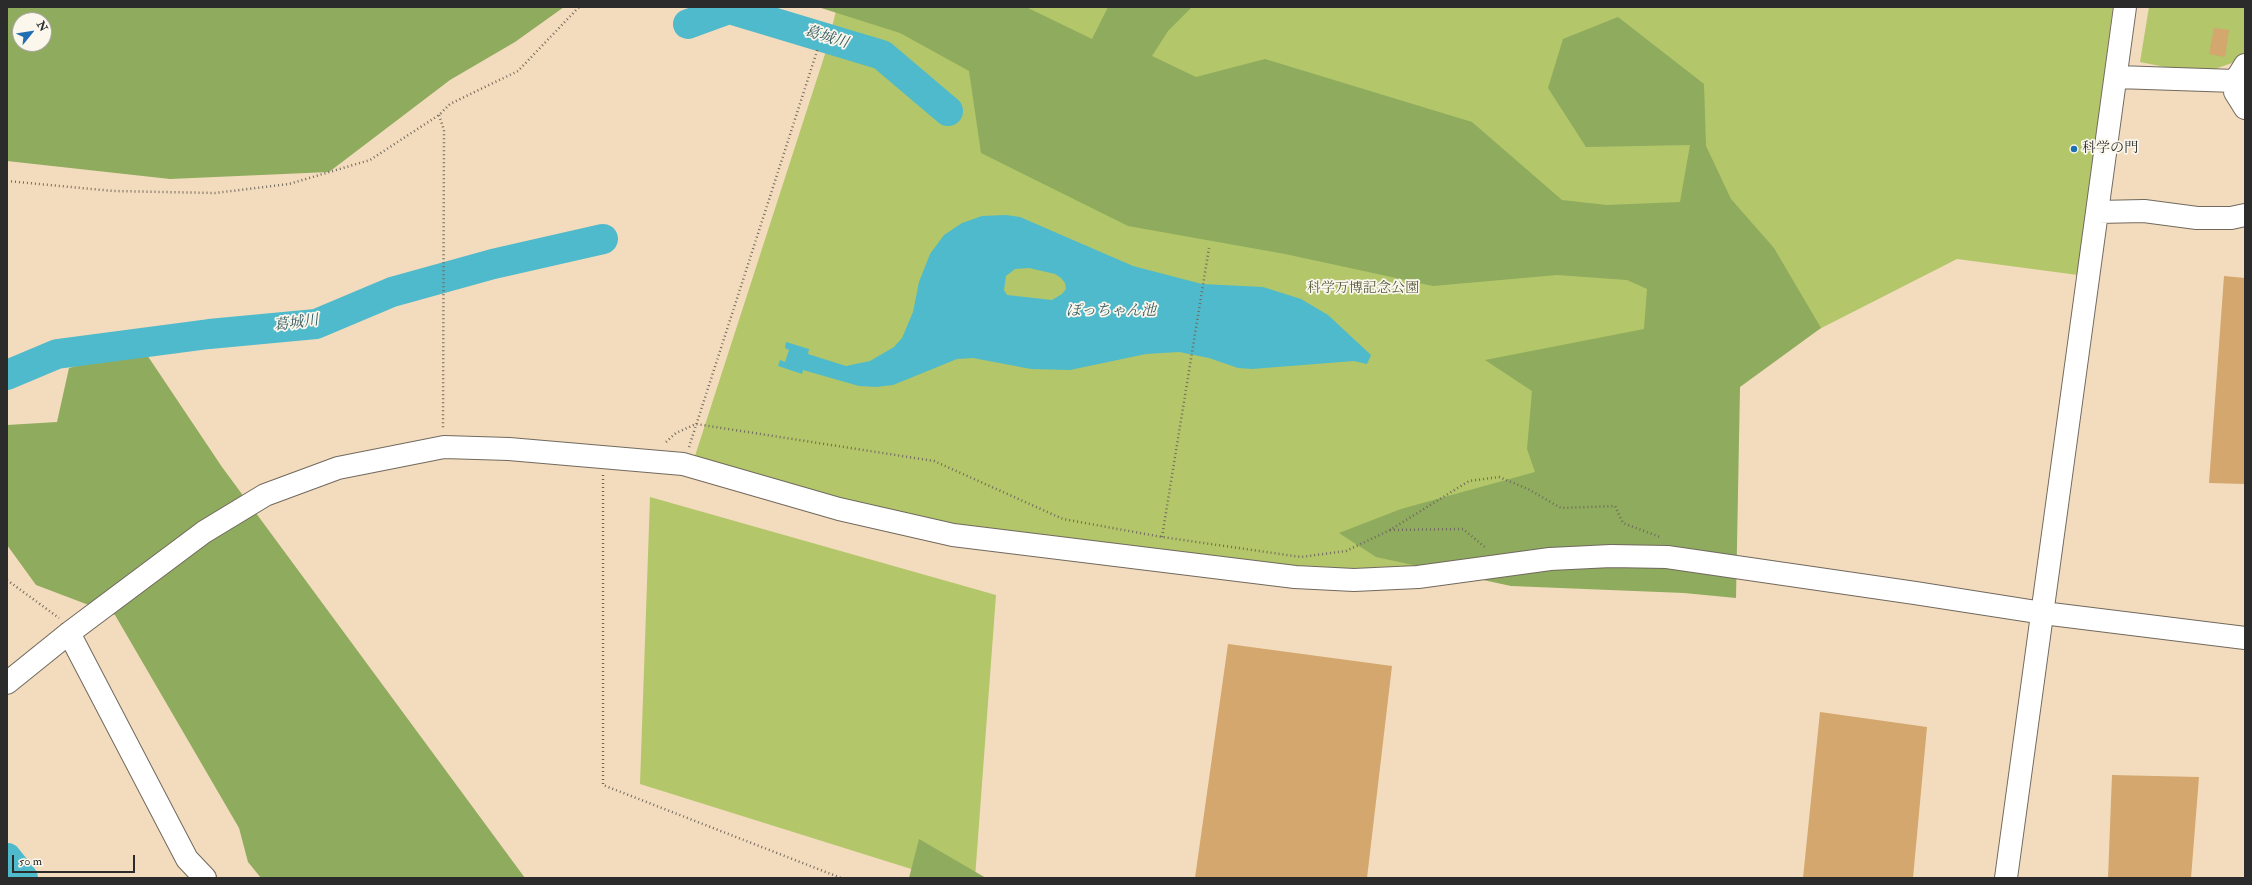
<!DOCTYPE html>
<meta charset="utf-8">
<style>
body{margin:0}
#map{position:relative;width:2252px;height:885px;overflow:hidden;background:#f3dcbd;font-family:"IM FELL Double Pica",serif}
canvas{display:block}
.frame{position:absolute;inset:0;border:8px solid #2b2b2b;pointer-events:none}
.north{position:absolute;left:12px;top:12px;width:40px;height:40px;box-sizing:border-box;background:#fbf7ec;border:1px solid #a8a59f;border-radius:50%;rotate:60deg;font-size:11px;font-weight:700;line-height:16px;text-align:center;color:#2b2b2b}
.north::after{content:'';display:block;margin:auto;width:14px;height:18px;background:#1f6fb2;clip-path:polygon(50% 0,100% 100%,50% 72%,0 100%)}
.scale{position:absolute;left:12px;top:855px;width:123px;height:18px;box-sizing:border-box;border:2px solid #2b2b2b;border-top:0;padding-left:5px;font-size:12px;line-height:14px;white-space:nowrap;color:#2b2b2b;-webkit-text-stroke:3px #fbf7ec;paint-order:stroke}
</style>
<div id="map">
<canvas width="2252" height="885"></canvas>
<div class="frame"></div>
<div class="north">N</div>
<div class="scale">50 m</div>
</div>
<script>
const c = document.querySelector('canvas').getContext('2d');
c.lineJoin = 'round';
function paint(path, color) {
  c.fillStyle = color;
  c.fill(path, 'evenodd');
}
function shape(rows) {
  const path = new Path2D();
  for (const r of rows) {
    path.moveTo(r[0], r[1]);
    for (let i = 2; i < r.length; i += 2) path.lineTo(r[i], r[i + 1]);
  }
  return path;
}
function trace(path, color, width, dash) {
  c.strokeStyle = color;
  c.lineWidth = width;
  c.lineCap = dash ? 'butt' : 'round';
  c.setLineDash(dash || []);
  c.stroke(path);
}
function label(font, color, halo, rows, align = 'center') {
  c.font = font + ' "IM FELL Double Pica","Noto Serif JP",serif';
  c.lineWidth = 3.5;
  c.setLineDash([]);
  c.textBaseline = 'middle';
  c.strokeStyle = halo;
  c.fillStyle = color;
  for (const [text, x, y, turn = 0] of rows) {
    c.save();
    c.translate(x, y);
    c.rotate((+turn || 0) * Math.PI / 180);
    c.textAlign = isNaN(turn) ? turn : align;
    if (halo) c.strokeText(text, 0, 0);
    c.fillText(text, 0, 0);
    c.restore();
  }
}
paint(shape([
 [837,7,2113,7,2078,275,1957,259,1729,375,1710,549,1390,571,1295,568,997,532,872,509,694,459,826,51],
 [2149,7,2245,7,2245,54,2232,63,2212,70,2195,73,2140,62],
 [650,497,996,595,975,878,940,878,640,784]
]), '#b3c66a');
paint(shape([
 [7,7,564,7,515,42,450,80,329,172,170,179,7,161],
 [20,20,44,20,44,44,20,44],
 [818,7,1026,7,1092,39,1108,7,1192,7,1168,31,1152,56,1196,77,1265,59,1472,122,1562,200,1607,205,1680,202,1690,145,1586,147,1548,88,1563,39,1618,17,1704,84,1706,146,1731,199,1774,248,1821,328,1740,387,1736,598,1684,593,1511,586,1376,557,1339,533,1401,509,1535,472,1527,449,1532,391,1485,360,1644,329,1647,289,1627,280,1557,275,1433,286,1285,254,1128,226,981,153,969,71,900,33],
 [143,349,222,467,525,878,261,878,248,862,239,828,115,615,36,585,7,545,7,425,57,422,69,368],
 [919,839,986,878,909,878]
]), '#8eab5e');
paint(shape([
 [1006,215,1020,217,1133,266,1202,284,1263,287,1301,299,1328,315,1371,355,1367,364,1354,361,1252,369,1238,368,1209,358,1179,352,1146,354,1070,370,1031,369,973,358,957,359,893,385,876,387,859,386,803,370,802,374,778,366,780,360,785,362,789,350,785,348,786,342,809,349,808,354,846,366,870,361,894,347,902,338,913,312,919,282,930,254,944,235,962,223,982,216],
 [1029,268,1055,274,1061,278,1065,283,1066,289,1062,294,1052,300,1007,295,1004,290,1006,276,1015,269]
]), '#4fbacb');
trace(shape([
 [688,24,729,9,882,55,948,111],
 [7,375,57,354,209,334,316,324,392,292,493,264,603,239],
 [7,858,23,878]
]), '#4fbacb', 30);
paint(shape([
 [2214,28,2229,30,2225,57,2209,54],
 [2224,276,2245,278,2245,484,2209,483],
 [1228,644,1392,666,1367,878,1195,878],
 [1820,712,1927,727,1913,878,1803,878],
 [2112,775,2199,777,2191,878,2108,878]
]), '#d3a76e');
const minor = shape([
 [2245,65,2235,81,2235,92,2245,108],
 [2117,77,2235,81],
 [2098,212,2144,211,2197,218,2231,218,2245,215],
 [69,633,187,859,205,878],
 [7,683,69,633,204,532,265,495,338,468,444,447,509,449,683,464,839,509,953,535,1295,577,1354,580,1418,577,1550,559,1611,556,1667,557,1915,593,2043,613,2245,638],
 [2006,878,2125,7]
]);
trace(minor, '#71695e', 24);
trace(shape([
 [439,115,444,130,443,429],
 [7,181,113,191,215,193,289,184,370,160,439,115,450,104,518,71,579,7],
 [666,442,676,433,696,424,934,461,1063,519,1162,537,1301,557,1346,551,1390,530,1469,481,1499,477,1528,489,1561,508,1615,506,1623,523,1660,537],
 [689,447,818,48],
 [603,475,603,785,841,878],
 [1390,530,1463,529,1486,548],
 [1162,537,1209,248],
 [7,580,59,618]
]), '#71695e', 2.5, [1, 3]);
trace(minor, '#fff', 22);
for (const [x, y, r, color] of [
 [2074,149,4,"#1f6fb2"]
]) {
  const dot = new Path2D();
  dot.arc(x, y, r, 0, 2 * Math.PI);
  c.fillStyle = color;
  c.fill(dot);
  trace(dot, '#fbf7ec', 1.5);
}
label('14px', '#2b2b2b', '#fbf7ec', [
 ["科学の門",2082,149]
], 'left');
label('14px', '#545a3e', '#fbf7ec', [
 ["科学万博記念公園",1363,289]
]);
label('italic 15px', '#385d63', '#fbf7ec', [
 ["葛城川",826,38,17],
 ["ぽっちゃん池",1111,312],
 ["葛城川",296,324,-8]
]);
</script>
